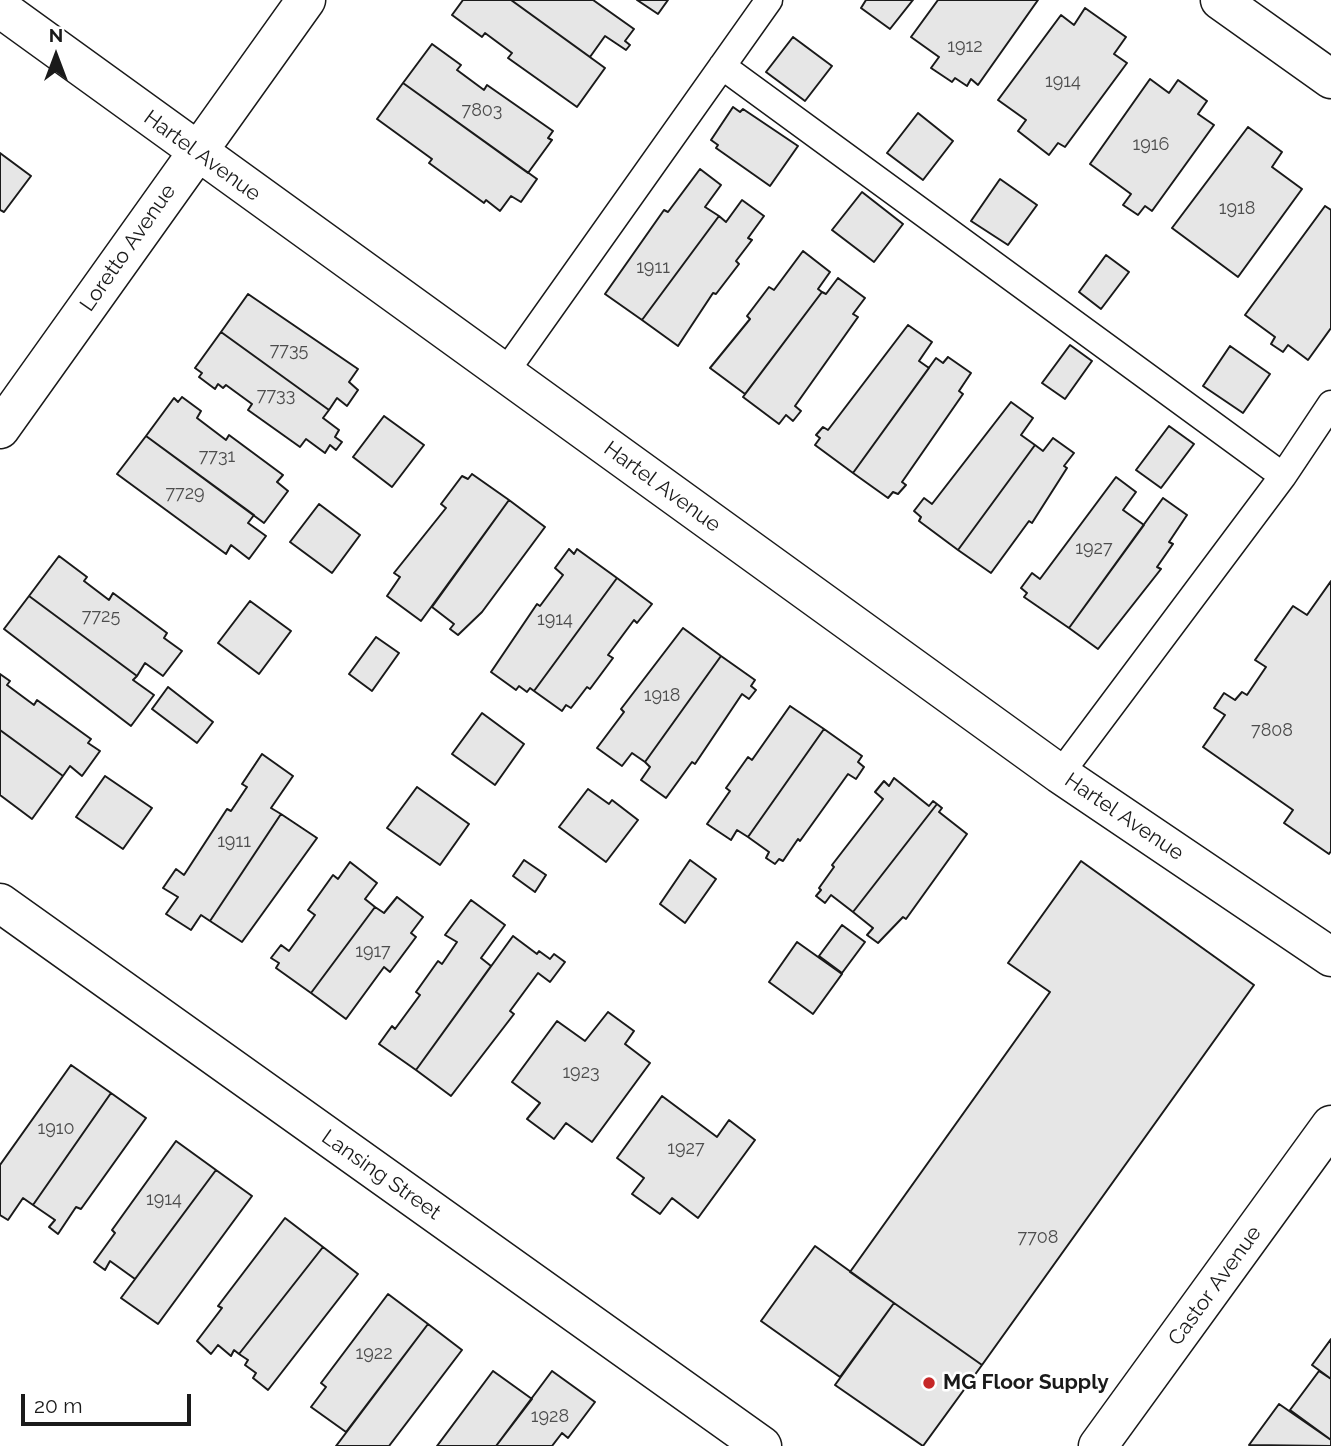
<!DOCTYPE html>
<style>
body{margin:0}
#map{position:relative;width:1331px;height:1446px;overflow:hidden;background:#fff;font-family:Raleway,sans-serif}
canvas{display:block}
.north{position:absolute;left:21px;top:21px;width:70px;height:70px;-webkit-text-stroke:5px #fff;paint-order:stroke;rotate:0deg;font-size:19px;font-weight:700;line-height:28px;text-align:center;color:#1a1a1a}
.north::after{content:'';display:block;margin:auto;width:24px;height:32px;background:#1a1a1a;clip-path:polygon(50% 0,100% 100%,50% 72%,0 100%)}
.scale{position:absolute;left:21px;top:1394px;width:170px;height:32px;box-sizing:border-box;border:4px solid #1a1a1a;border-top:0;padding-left:9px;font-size:21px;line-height:24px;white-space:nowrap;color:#1a1a1a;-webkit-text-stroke:5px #fff;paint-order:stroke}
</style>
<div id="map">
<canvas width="1331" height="1446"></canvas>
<div class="north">N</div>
<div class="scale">20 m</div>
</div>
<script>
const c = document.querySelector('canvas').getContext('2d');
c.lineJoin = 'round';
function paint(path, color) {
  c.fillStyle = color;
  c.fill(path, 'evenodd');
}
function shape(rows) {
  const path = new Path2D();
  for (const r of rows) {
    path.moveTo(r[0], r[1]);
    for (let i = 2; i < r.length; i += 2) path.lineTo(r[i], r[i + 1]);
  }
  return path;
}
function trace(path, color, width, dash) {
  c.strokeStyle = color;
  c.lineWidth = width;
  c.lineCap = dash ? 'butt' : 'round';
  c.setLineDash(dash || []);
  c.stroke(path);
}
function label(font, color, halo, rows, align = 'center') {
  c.font = font + ' Raleway,sans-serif';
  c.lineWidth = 5;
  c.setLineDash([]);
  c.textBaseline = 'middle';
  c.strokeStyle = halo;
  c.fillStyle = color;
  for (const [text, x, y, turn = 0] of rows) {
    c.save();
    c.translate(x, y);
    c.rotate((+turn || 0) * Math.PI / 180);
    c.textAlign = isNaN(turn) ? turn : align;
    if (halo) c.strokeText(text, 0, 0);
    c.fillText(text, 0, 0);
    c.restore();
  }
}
const building = shape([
 [463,0,511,0,605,68,577,107,508,58,512,53,485,33,482,37,452,15,463,0],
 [511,0,593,0,634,29,625,41,630,45,626,50,605,36,590,57,511,0],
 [637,0,668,0,658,14,637,0],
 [866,0,913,0,890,29,861,8,866,0],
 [938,0,1038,0,978,85,971,79,967,86,955,78,952,82,931,68,939,57,911,37,938,0],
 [1085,8,1126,37,1114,54,1127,63,1065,147,1058,143,1049,155,1018,131,1026,120,998,100,1061,15,1074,25,1085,8],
 [793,37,832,66,805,101,766,72,793,37],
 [432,44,461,65,457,70,484,90,487,85,553,131,548,138,552,140,528,173,403,83,432,44],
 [1150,79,1169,93,1178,80,1207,101,1198,114,1214,125,1152,211,1145,206,1138,215,1123,205,1131,194,1090,164,1150,79],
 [403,83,537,179,521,202,511,196,500,211,486,200,484,203,429,163,432,159,377,119,403,83],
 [733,107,740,112,743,109,798,146,770,186,716,148,718,145,711,140,733,107],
 [918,113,953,141,923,180,887,153,918,113],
 [1248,127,1282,152,1272,167,1302,189,1238,277,1172,228,1248,127],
 [0,153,31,176,4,212,0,210,0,153],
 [700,169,721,185,705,207,719,216,642,320,605,294,664,210,668,212,700,169],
 [1000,179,1037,205,1008,245,971,221,1000,179],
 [862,192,903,224,874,262,832,230,862,192],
 [742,200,764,216,748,238,752,240,736,261,739,264,716,294,713,293,678,346,642,320,719,216,726,222,742,200],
 [1325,206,1331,210,1331,328,1308,360,1288,345,1283,352,1271,344,1275,337,1245,315,1325,206],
 [803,251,830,272,818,289,822,292,745,394,710,368,750,319,747,316,769,287,774,290,803,251],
 [1106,255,1129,272,1101,309,1079,292,1106,255],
 [838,278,865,298,853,314,858,317,795,406,801,411,793,421,786,415,779,424,743,397,822,292,826,294,838,278],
 [248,294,358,369,349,382,358,390,347,406,337,398,329,410,221,332,248,294],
 [908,325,932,342,919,361,929,368,853,473,815,445,820,438,816,435,823,427,828,430,908,325],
 [221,332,329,410,323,418,339,430,335,437,342,442,336,450,330,445,325,453,306,439,300,447,248,410,252,404,226,385,223,388,218,384,215,389,199,377,202,373,195,368,221,332],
 [1070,345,1092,361,1065,399,1042,383,1070,345],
 [1230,346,1270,374,1243,413,1203,386,1230,346],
 [948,357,971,373,959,391,963,394,902,482,906,485,898,494,893,492,888,498,853,473,936,358,943,363,948,357],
 [182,397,201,411,197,418,226,440,229,435,283,475,277,482,288,491,264,523,146,436,174,398,178,402,182,397],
 [1011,402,1033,418,1021,435,1035,445,958,550,919,521,921,517,914,511,924,498,932,504,1011,402],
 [384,416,424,445,392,487,353,457,384,416],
 [1169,426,1194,444,1161,488,1136,470,1169,426],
 [146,436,254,515,248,523,266,536,249,559,231,545,226,554,117,474,146,436],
 [1053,438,1074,453,1064,466,1067,468,1032,523,1029,521,991,573,958,550,1035,445,1043,451,1053,438],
 [472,474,509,500,421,621,387,596,400,577,394,573,446,508,441,504,462,476,468,479,472,474],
 [1116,477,1136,492,1123,510,1144,525,1069,628,1024,597,1027,593,1021,588,1032,573,1040,579,1116,477],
 [1163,498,1187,515,1169,542,1173,544,1157,567,1161,569,1098,649,1069,628,1163,498],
 [509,500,545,527,482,612,458,635,450,629,454,624,432,607,509,500],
 [319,504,360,535,332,573,290,542,319,504],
 [569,549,574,554,577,549,617,578,534,691,530,688,527,692,519,686,516,690,491,672,537,604,540,606,563,575,555,568,569,549],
 [59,556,87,577,84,581,109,600,113,593,167,633,164,638,182,651,163,676,145,663,137,676,29,596,59,556],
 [617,578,652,604,637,623,634,620,608,655,613,658,590,689,587,687,571,708,566,705,562,711,534,691,617,578],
 [1331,581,1331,851,1329,854,1284,823,1293,810,1203,747,1225,715,1214,708,1224,693,1235,700,1242,692,1247,695,1266,667,1255,660,1293,606,1307,615,1331,581],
 [29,596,137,676,133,680,154,695,131,726,4,629,29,596],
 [250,601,291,631,259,674,218,643,250,601],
 [683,628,721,656,645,762,632,753,622,766,597,748,624,712,621,709,683,628],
 [376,637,399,653,372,691,349,674,376,637],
 [721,656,755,680,751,686,756,690,749,699,742,694,695,764,692,762,666,798,641,780,650,767,645,762,721,656],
 [0,674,10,681,7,685,34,705,37,700,91,739,88,743,100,751,82,776,70,766,63,776,0,730,0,674],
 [168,687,213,722,197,743,152,709,168,687],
 [790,706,824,729,748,837,737,830,731,840,707,824,730,791,726,788,748,757,752,760,790,706],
 [482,713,524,744,495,785,452,754,482,713],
 [824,729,862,756,858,762,864,767,856,779,848,774,800,841,798,839,783,861,779,859,775,864,766,858,769,852,748,837,824,729],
 [0,730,63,776,32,819,0,795,0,730],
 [262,754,293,776,271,808,281,814,210,921,201,915,191,930,166,914,178,897,163,888,176,869,184,875,227,809,231,811,247,787,242,784,262,754],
 [105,776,152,808,123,849,76,817,105,776],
 [894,778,929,806,933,801,937,804,853,912,831,895,825,903,816,896,821,890,819,888,834,867,832,865,883,799,875,792,884,781,889,786,894,778],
 [417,787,469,824,440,865,387,828,417,787],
 [588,789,609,804,612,800,638,820,606,862,559,827,588,789],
 [937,804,942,808,939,812,967,834,906,919,903,917,878,943,867,935,873,928,853,912,937,804],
 [281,814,317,838,242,942,210,921,281,814],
 [524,860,546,875,535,892,513,876,524,860],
 [690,860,716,879,685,923,660,904,690,860],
 [1081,861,1254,985,982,1365,850,1272,1050,992,1008,963,1081,861],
 [350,862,377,883,365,899,375,907,311,993,276,968,279,963,271,958,281,945,289,951,315,915,308,910,333,875,338,879,350,862],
 [397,897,423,917,411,933,416,937,390,972,384,967,346,1019,311,993,375,907,384,913,397,897],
 [471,900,505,925,481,958,491,966,416,1070,379,1044,392,1026,395,1029,420,995,416,992,438,961,442,964,457,942,445,935,471,900],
 [842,925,865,942,842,973,819,956,842,925],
 [513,936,537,954,539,951,550,959,554,954,565,962,550,982,538,973,510,1011,514,1014,451,1096,416,1070,513,936],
 [797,942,842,974,813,1014,769,982,797,942],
 [608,1012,634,1031,625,1044,650,1063,592,1142,566,1123,554,1139,527,1119,540,1103,512,1082,557,1021,585,1041,608,1012],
 [71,1065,111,1093,33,1205,23,1198,8,1220,0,1215,0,1165,71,1065],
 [111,1093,146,1118,81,1209,76,1207,58,1234,49,1227,55,1220,33,1205,111,1093],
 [662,1096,717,1137,729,1120,755,1140,698,1218,672,1198,660,1214,632,1194,644,1178,617,1158,662,1096],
 [176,1141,216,1170,135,1279,110,1261,105,1270,94,1262,115,1233,112,1230,176,1141],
 [216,1170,252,1196,158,1324,121,1298,216,1170],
 [285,1218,323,1247,239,1354,234,1350,231,1356,218,1345,211,1354,197,1341,222,1308,218,1306,285,1218],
 [815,1246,894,1303,840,1377,761,1321,815,1246],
 [323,1247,358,1274,268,1390,253,1378,256,1373,245,1365,248,1360,239,1354,323,1247],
 [388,1294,428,1324,346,1432,311,1407,326,1387,321,1383,388,1294],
 [894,1303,982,1365,923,1446,835,1385,894,1303],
 [428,1324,462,1350,389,1446,336,1446,428,1324],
 [1331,1339,1331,1379,1312,1365,1331,1339],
 [493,1371,532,1399,496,1446,437,1446,493,1371],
 [552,1371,595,1402,568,1438,562,1433,552,1446,496,1446,552,1371],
 [1319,1371,1331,1379,1331,1440,1290,1410,1319,1371],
 [1279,1404,1331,1440,1331,1446,1249,1445,1279,1404]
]);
paint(building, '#e6e6e6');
trace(building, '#1a1a1a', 2);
const lane = shape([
 [722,66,1283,476],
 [504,374,769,0],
 [1060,774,1283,476,1331,404]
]);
const street = shape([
 [1220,0,1331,79],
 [0,8,1060,774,1331,957],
 [0,429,306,0],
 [0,903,762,1446]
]);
const secondary = shape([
 [1098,1446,1331,1125]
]);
trace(lane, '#1a1a1a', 29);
trace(street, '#1a1a1a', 41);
trace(secondary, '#1a1a1a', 41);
trace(lane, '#fff', 26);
trace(street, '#fff', 38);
trace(secondary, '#fff', 38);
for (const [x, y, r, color] of [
 [929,1383,7,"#c62828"]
]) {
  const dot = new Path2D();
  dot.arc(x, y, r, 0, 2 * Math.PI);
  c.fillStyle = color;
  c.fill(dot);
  trace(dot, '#fff', 2.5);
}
label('18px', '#4d4d4d', null, [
 ["1912",965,47],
 ["1914",1063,82],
 ["7803",482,111],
 ["1916",1151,145],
 ["1918",1237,209],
 ["1911",653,268],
 ["7735",289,351],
 ["7733",276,396],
 ["7731",217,457],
 ["7729",185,494],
 ["1927",1094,549],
 ["7725",101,617],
 ["1914",555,620],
 ["1918",662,696],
 ["7808",1272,731],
 ["1911",234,842],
 ["1917",373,952],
 ["1923",581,1073],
 ["1910",56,1129],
 ["1927",686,1149],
 ["1914",164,1200],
 ["7708",1038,1238],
 ["1922",374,1354],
 ["1928",550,1417]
]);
label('21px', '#1a1a1a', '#fff', [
 ["Hartel Avenue",202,156,36],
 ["Loretto Avenue",128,248,-55],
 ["Hartel Avenue",662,487,36],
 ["Hartel Avenue",1124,817,34],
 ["Lansing Street",381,1175,35],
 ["Castor Avenue",1215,1286,-54]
]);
label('bold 21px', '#1a1a1a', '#fff', [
 ["MG Floor Supply",943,1383]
], 'left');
</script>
